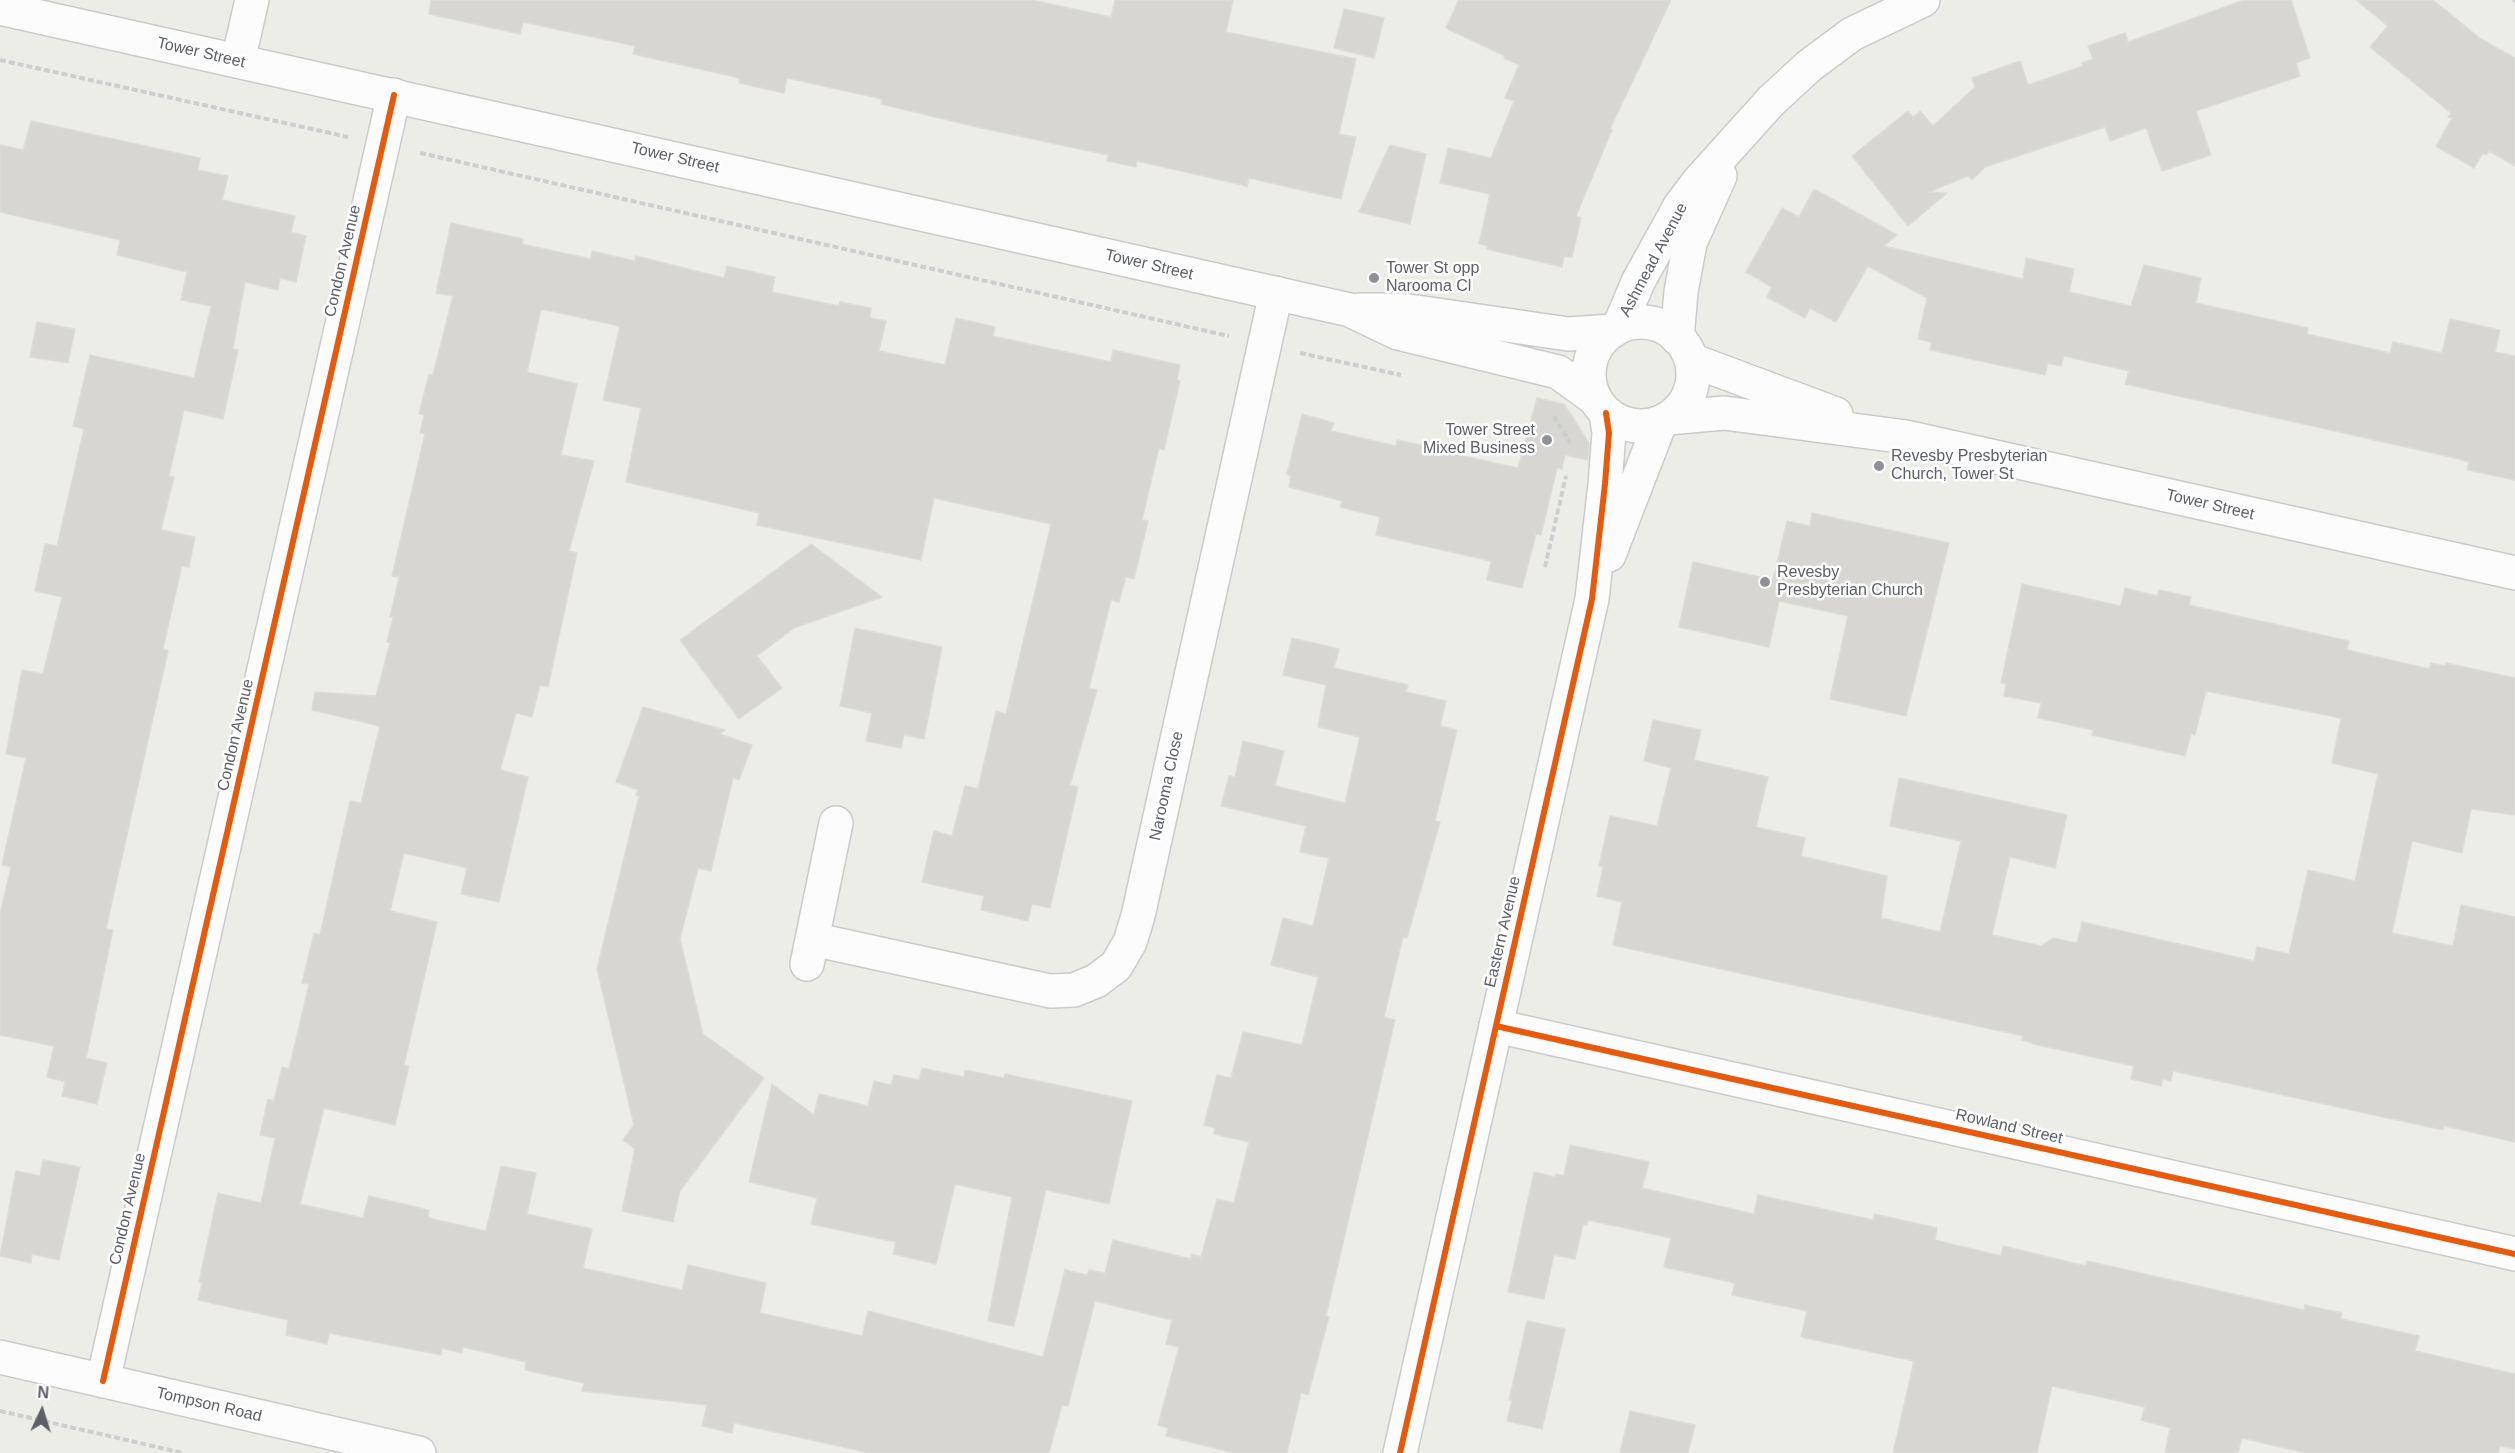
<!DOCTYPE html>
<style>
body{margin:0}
#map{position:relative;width:2515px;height:1453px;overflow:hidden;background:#edede8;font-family:Arial,sans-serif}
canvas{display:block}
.north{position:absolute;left:12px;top:1381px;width:60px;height:60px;-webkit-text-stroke:4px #fff;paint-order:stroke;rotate:4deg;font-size:16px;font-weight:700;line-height:24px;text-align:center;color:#5d6067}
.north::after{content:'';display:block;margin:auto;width:21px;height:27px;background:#5d6067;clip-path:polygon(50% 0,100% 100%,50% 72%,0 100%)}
</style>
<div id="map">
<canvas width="2515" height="1453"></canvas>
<div class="north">N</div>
</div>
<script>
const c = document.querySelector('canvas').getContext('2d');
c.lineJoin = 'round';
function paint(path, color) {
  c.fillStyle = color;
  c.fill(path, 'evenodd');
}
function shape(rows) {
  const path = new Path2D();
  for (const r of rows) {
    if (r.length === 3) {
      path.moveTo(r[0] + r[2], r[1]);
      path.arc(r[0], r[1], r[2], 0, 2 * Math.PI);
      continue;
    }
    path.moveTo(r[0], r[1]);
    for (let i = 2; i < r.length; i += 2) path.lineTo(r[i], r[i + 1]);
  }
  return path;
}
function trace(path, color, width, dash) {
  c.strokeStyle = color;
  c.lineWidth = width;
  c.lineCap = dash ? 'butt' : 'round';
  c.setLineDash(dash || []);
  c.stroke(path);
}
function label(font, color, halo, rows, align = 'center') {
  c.font = font + ' Arial,sans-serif';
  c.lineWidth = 5;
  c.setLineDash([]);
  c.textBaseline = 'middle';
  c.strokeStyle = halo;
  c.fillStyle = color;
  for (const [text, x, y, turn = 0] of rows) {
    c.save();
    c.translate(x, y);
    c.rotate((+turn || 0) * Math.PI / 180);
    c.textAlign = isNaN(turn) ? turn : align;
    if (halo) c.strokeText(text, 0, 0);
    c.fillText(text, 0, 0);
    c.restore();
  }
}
const building = shape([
 [431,0,1032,0,1111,17,1115,0,1233,0,1226,32,1356,59,1339,134,1356,137,1341,199,1249,178,1247,186,1137,161,1136,167,1107,161,1108,155,981,128,881,104,882,99,787,78,784,93,739,83,740,78,633,54,635,46,523,22,520,34,429,14,431,0],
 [1459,0,1671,0,1610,129,1612,130,1576,216,1581,218,1572,257,1564,256,1562,267,1487,249,1488,246,1479,244,1490,194,1440,183,1448,148,1491,158,1514,101,1505,98,1519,65,1504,58,1505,56,1446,28,1459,0],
 [2244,0,2291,0,2310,58,2296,63,2300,76,2196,111,2211,155,2162,171,2146,128,2110,141,2105,127,1985,167,1972,180,1968,176,1929,192,1947,193,1908,226,1852,156,1908,111,1913,117,1920,111,1933,126,1975,87,1972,78,2020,61,2028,85,2083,66,2082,63,2093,59,2088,46,2125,33,2128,42,2244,0],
 [2356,0,2433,0,2481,39,2515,58,2515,166,2489,151,2486,155,2483,153,2474,168,2436,146,2452,118,2448,117,2451,113,2370,47,2388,26,2356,0],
 [1344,9,1384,18,1374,58,1334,48,1344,9],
 [31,121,200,158,198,170,228,176,222,200,295,216,291,232,306,236,296,282,280,278,278,290,245,282,233,349,238,350,223,419,184,410,169,476,174,477,161,530,195,537,189,567,182,566,169,622,163,649,168,651,106,929,113,930,86,1058,107,1063,97,1104,62,1096,65,1082,47,1077,54,1046,0,1035,0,914,11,867,2,865,26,758,6,754,22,670,43,674,62,597,35,591,45,544,57,546,84,429,73,426,90,355,194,378,211,306,181,300,187,272,117,255,120,240,0,212,0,145,23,150,31,121],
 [1390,145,1426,154,1410,224,1359,212,1390,145],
 [1814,189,1897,235,1884,246,2023,279,2026,258,2074,269,2069,292,2131,306,2144,265,2201,278,2196,303,2308,328,2307,334,2390,353,2393,342,2442,353,2450,319,2500,330,2495,352,2515,356,2515,480,2467,470,2469,462,2455,458,2125,384,2129,371,2064,356,2061,366,2048,363,2045,375,1930,350,1932,342,1918,339,1927,298,1868,266,1836,322,1810,308,1805,318,1767,297,1772,287,1746,272,1782,208,1799,217,1814,189],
 [451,223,523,239,522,244,591,259,592,251,635,261,636,256,724,278,727,266,775,277,772,292,839,306,840,302,871,308,870,318,886,321,879,351,945,365,956,318,995,327,993,336,1111,362,1113,350,1180,365,1177,380,1180,381,1164,450,1159,448,1142,520,1148,521,1134,579,1126,577,1119,602,1111,600,1089,688,1097,690,1070,785,1078,787,1050,908,1032,904,1028,921,981,910,984,896,922,882,934,831,952,836,965,786,978,789,996,711,1006,714,1051,524,934,498,921,560,757,525,759,513,626,482,641,408,603,400,620,326,541,309,527,372,577,384,561,455,594,461,569,551,577,553,548,687,540,685,532,717,516,713,500,770,528,777,499,902,461,894,467,868,404,853,390,911,437,922,404,1065,409,1066,395,1125,324,1108,300,1204,363,1218,369,1196,429,1210,428,1218,486,1231,501,1166,536,1173,527,1214,592,1229,583,1268,682,1290,688,1265,766,1283,760,1313,862,1336,868,1311,1043,1357,1065,1270,1087,1275,1089,1270,1105,1273,1113,1240,1191,1259,1192,1254,1201,1257,1217,1199,1234,1203,1249,1142,1214,1134,1215,1128,1204,1125,1217,1075,1231,1078,1243,1032,1302,1045,1318,977,1271,965,1283,918,1313,926,1329,858,1300,852,1306,826,1221,806,1229,776,1235,777,1243,741,1284,751,1275,786,1345,803,1360,737,1318,727,1326,685,1283,675,1292,638,1339,649,1334,668,1408,685,1406,692,1446,701,1440,726,1457,730,1435,821,1440,822,1407,938,1403,937,1384,1017,1395,1020,1326,1316,1329,1317,1308,1395,1301,1393,1287,1453,1234,1453,1166,1436,1168,1428,1158,1425,1179,1347,1166,1344,1172,1320,1095,1301,1068,1406,1062,1405,1049,1453,870,1453,734,1423,732,1433,702,1426,707,1405,582,1391,584,1383,525,1370,526,1362,463,1347,462,1353,442,1348,441,1355,329,1333,327,1344,286,1335,288,1320,198,1300,202,1283,199,1282,218,1193,261,1203,275,1138,260,1135,268,1099,274,1101,282,1067,289,1069,309,984,302,983,314,933,320,935,350,801,361,803,380,726,312,710,315,692,376,696,390,643,387,642,393,617,390,617,399,577,392,576,425,434,420,433,424,415,419,414,429,374,433,375,453,296,436,293,451,223],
 [37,322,75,329,68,363,30,357,37,322],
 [1537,398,1564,404,1589,443,1588,460,1565,455,1562,469,1557,468,1541,535,1536,534,1522,588,1487,580,1491,561,1376,535,1380,517,1340,507,1342,501,1289,487,1291,476,1287,474,1302,414,1334,423,1331,431,1396,446,1397,440,1426,446,1427,442,1460,450,1459,455,1518,468,1537,398],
 [1812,513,1949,543,1906,716,1830,699,1848,616,1779,601,1769,647,1679,627,1693,562,1773,580,1787,521,1810,526,1812,513],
 [811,544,882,597,794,628,757,656,782,688,739,719,680,640,811,544],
 [2022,584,2121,606,2125,588,2157,596,2159,590,2191,597,2189,605,2349,641,2347,650,2429,669,2431,663,2446,666,2446,663,2515,678,2515,815,2471,809,2462,853,2412,841,2392,933,2453,946,2461,905,2515,917,2515,1142,2444,1126,2443,1130,2173,1071,2171,1081,2163,1079,2161,1086,2131,1079,2134,1066,2038,1045,2022,1040,2023,1036,1613,945,1622,902,1597,896,1603,867,1599,866,1610,816,1657,826,1671,768,1644,761,1653,720,1701,730,1694,760,1768,777,1756,827,1805,838,1801,856,1887,876,1881,918,1940,932,1961,841,1890,826,1899,778,2067,815,2055,868,2010,857,1992,935,2041,946,2053,938,2077,943,2082,922,2254,961,2257,947,2289,954,2308,870,2355,881,2378,774,2332,763,2341,718,2206,691,2195,735,2191,734,2185,756,2092,735,2093,730,2038,718,2041,703,2004,696,2006,684,2001,683,2022,584],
 [855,628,942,647,924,739,904,735,901,748,866,741,872,713,840,706,855,628],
 [643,707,725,730,720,734,752,745,739,780,733,778,711,871,698,868,680,939,703,1034,764,1078,680,1191,673,1222,622,1211,635,1149,623,1140,634,1125,597,969,639,796,636,795,638,790,616,782,643,707],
 [922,1068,964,1077,965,1070,1004,1078,1005,1074,1132,1101,1109,1204,1046,1190,1014,1326,988,1321,1012,1197,955,1184,936,1264,893,1254,896,1242,811,1224,817,1198,749,1182,772,1084,814,1115,819,1094,868,1106,874,1081,891,1085,894,1075,919,1080,922,1068],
 [1570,1145,1649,1162,1642,1188,1754,1214,1758,1195,1873,1220,1874,1214,1937,1228,1935,1240,2001,1256,2003,1246,2086,1266,2087,1261,2304,1310,2305,1305,2342,1313,2341,1319,2419,1336,2415,1351,2515,1374,2515,1449,2500,1446,2498,1453,2306,1453,2242,1438,2238,1453,2165,1453,2170,1428,2141,1420,2145,1407,2052,1386,2037,1453,1893,1453,1914,1361,1801,1337,1807,1311,1732,1295,1735,1283,1664,1267,1671,1238,1588,1220,1587,1225,1583,1224,1575,1259,1554,1255,1544,1299,1508,1292,1534,1172,1555,1177,1556,1174,1564,1176,1570,1145],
 [43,1160,80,1167,59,1260,32,1254,31,1263,0,1256,16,1171,40,1176,43,1160],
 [1527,1321,1565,1329,1542,1429,1507,1421,1512,1400,1509,1400,1527,1321],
 [1630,1411,1695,1425,1688,1453,1620,1453,1630,1411]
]);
paint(building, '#d7d6d3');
trace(building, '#dddcd7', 1.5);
const minor = shape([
 [238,61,252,0],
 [1619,327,1638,282,1680,206,1699,181,1771,101,1809,66,1852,34,1923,0],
 [1677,338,1681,292,1690,243,1720,176],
 [812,939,1050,991,1074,990,1096,981,1116,966,1130,942,1138,916,1276,293],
 [807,964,836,823],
 [1496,1026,2515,1254],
 [0,1357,419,1453],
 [103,1381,394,95]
]);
const tertiary = shape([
 [1609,555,1660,423],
 [1400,1453,1592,599,1605,484,1609,433,1606,413]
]);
const secondary = shape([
 [0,8,1350,310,1398,333,1558,372,1594,398],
 [1360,310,1403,310,1568,334,1613,331],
 [1641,374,52],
 [1691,360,1836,414],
 [1668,418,1724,413,1906,437,2515,573]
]);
trace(minor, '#cacbca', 36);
trace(tertiary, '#cacbca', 36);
trace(secondary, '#cacaca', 36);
trace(shape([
 [2513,0,2515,1],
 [0,60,348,137],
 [420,153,1229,336],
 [1300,353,1401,375],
 [1554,416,1570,443],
 [1545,567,1566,476],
 [0,1411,183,1453]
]), '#cbcfcd', 4, [6, 3]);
trace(minor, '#fcfcfc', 33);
trace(tertiary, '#fcfcfc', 33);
trace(secondary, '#fcfcfc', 33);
trace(shape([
 [1496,1026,2515,1254],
 [103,1381,394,95],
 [1400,1453,1592,599,1605,484,1609,433,1606,413]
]), '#e8590c', 6);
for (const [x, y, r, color] of [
 [1374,278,6,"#8f9194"],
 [1547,440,6,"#8f9194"],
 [1879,466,6,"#8f9194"],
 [1765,582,6,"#8f9194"]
]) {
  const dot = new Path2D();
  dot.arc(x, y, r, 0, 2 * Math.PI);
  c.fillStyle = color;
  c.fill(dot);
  trace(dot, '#fff', 2);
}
label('16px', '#5d6067', '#fff', [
 ["Tower Street",201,53,13],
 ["Tower Street",675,158,13],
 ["Ashmead Avenue",1654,260,-62],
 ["Condon Avenue",343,261,-77],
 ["Tower Street",1149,265,13],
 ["Tower Street",2210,505,13],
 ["Condon Avenue",236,735,-77],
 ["Narooma Close",1167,786,-78],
 ["Eastern Avenue",1503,932,-77],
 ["Rowland Street",2009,1127,13],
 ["Condon Avenue",128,1209,-77],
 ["Tompson Road",209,1405,13]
]);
label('16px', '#5d6067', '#fff', [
 ["Tower St opp",1386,269],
 ["Narooma Cl",1386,287],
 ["Tower Street",1535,431,"right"],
 ["Mixed Business",1535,449,"right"],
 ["Revesby Presbyterian",1891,457],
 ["Church, Tower St",1891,475],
 ["Revesby",1777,573],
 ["Presbyterian Church",1777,591]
], 'left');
</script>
